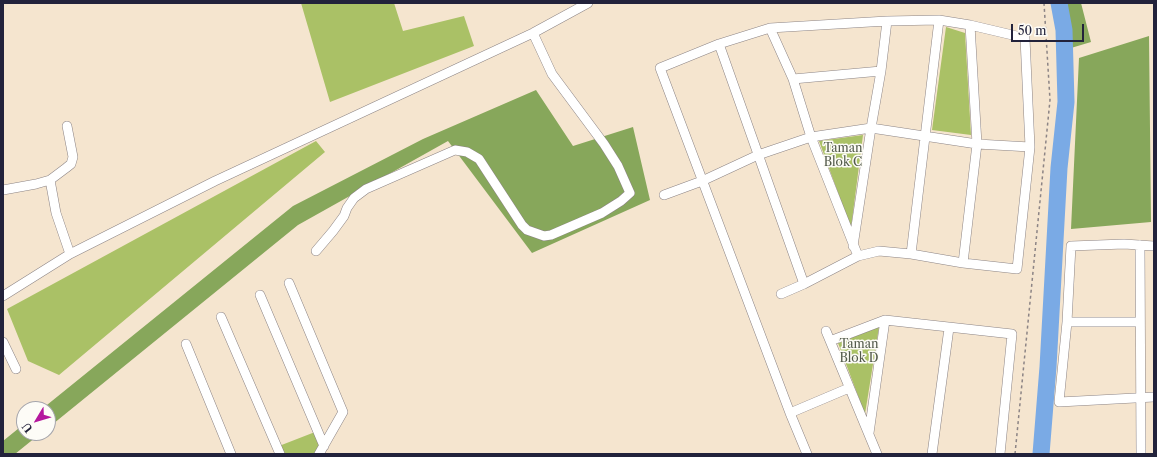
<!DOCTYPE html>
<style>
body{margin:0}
#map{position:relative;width:1157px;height:457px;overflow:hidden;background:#f5e5cf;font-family:"Libre Caslon Text",serif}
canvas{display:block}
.frame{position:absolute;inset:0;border:4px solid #22223b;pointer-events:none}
.north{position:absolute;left:16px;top:401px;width:40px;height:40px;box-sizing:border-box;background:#fdfcf7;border:1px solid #a5a5ac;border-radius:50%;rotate:232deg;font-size:11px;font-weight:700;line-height:16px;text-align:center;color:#22223b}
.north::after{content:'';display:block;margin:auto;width:14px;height:18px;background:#b5179e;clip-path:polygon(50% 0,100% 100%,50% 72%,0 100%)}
.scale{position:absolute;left:1011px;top:24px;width:73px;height:18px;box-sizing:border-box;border:2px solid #22223b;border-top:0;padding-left:5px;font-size:12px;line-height:14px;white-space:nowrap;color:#22223b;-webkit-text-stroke:3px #fdfcf7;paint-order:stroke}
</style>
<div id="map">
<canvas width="1157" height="457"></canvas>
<div class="frame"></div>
<div class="north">U</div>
<div class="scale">50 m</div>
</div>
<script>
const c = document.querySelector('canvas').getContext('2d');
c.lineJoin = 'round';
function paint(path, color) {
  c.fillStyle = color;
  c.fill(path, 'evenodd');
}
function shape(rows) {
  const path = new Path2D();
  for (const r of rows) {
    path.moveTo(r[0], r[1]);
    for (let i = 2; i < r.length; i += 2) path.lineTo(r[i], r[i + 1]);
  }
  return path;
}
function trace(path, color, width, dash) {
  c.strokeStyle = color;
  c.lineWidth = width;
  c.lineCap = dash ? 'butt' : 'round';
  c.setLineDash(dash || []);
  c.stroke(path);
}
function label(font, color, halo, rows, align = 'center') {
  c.font = font + ' "Libre Caslon Text",serif';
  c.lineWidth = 3;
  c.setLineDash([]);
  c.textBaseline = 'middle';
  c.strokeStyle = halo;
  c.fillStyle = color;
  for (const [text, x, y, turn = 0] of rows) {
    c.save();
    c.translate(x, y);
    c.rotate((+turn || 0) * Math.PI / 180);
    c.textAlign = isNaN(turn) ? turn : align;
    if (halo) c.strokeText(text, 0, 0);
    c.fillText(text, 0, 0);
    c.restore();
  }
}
paint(shape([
 [301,3,394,3,403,31,464,16,474,46,330,102],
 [946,27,965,33,971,135,932,130],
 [863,135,851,228,819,141],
 [316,141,325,152,59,375,28,361,7,309],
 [879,327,865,414,838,343],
 [315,432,320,446,316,454,283,454,279,446]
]), '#aac166');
paint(shape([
 [1064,3,1081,3,1091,42,1071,48],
 [1149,36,1151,222,1071,229,1079,58],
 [536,90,573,146,633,127,650,200,532,253,448,141,298,225,48,428,48,409,42,409,293,206,423,139],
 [24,424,24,433,41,433,15,454,3,454,3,441]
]), '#87a75b');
trace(shape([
 [1041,454,1048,367,1059,168,1066,102,1064,30,1059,3]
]), '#7aaae5', 17);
const minor = shape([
 [770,28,793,79,811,137,858,256],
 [719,44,804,284],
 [793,79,881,71],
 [50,180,56,213,70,254],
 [3,190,36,184,50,180,66,168,71,164,73,157,67,126],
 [664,195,702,181,758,155,811,137,871,128,977,144,1030,147],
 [1140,245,1141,454],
 [853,246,871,128,881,71,887,21],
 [1154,246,1124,244,1071,246,1067,322,1059,402,1154,397],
 [316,251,333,231,344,216,347,208,354,198,366,189,455,150,467,152,479,159,522,225,527,230,544,236,551,235,602,213,621,201,630,193,618,166,604,144,552,74,533,33],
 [911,254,939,20],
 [963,263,977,144,970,25],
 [289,283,343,412,319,454],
 [781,294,804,284,858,256,879,251,911,254,963,263,1017,269,1030,147,1025,38,970,25,939,20,887,21,770,28,719,44,660,68,790,413,807,454],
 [260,295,324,446],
 [3,296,70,254,215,181,533,33,588,3],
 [221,317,280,454],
 [1067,322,1140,322],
 [826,331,877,454],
 [830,341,885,320,1012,334,1000,454],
 [3,342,16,369],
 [186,344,231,454],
 [790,413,849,388],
 [869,433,885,320],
 [932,454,949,328]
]);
trace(minor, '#8c8485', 10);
trace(shape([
 [1015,454,1050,100,1044,3]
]), '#8c8485', 1.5, [3, 3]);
trace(minor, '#fff', 9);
label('12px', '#525a4a', '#fdfcf7', [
 ["Taman",843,149],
 ["Blok C",843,163],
 ["Taman",859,345],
 ["Blok D",859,359]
]);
</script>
